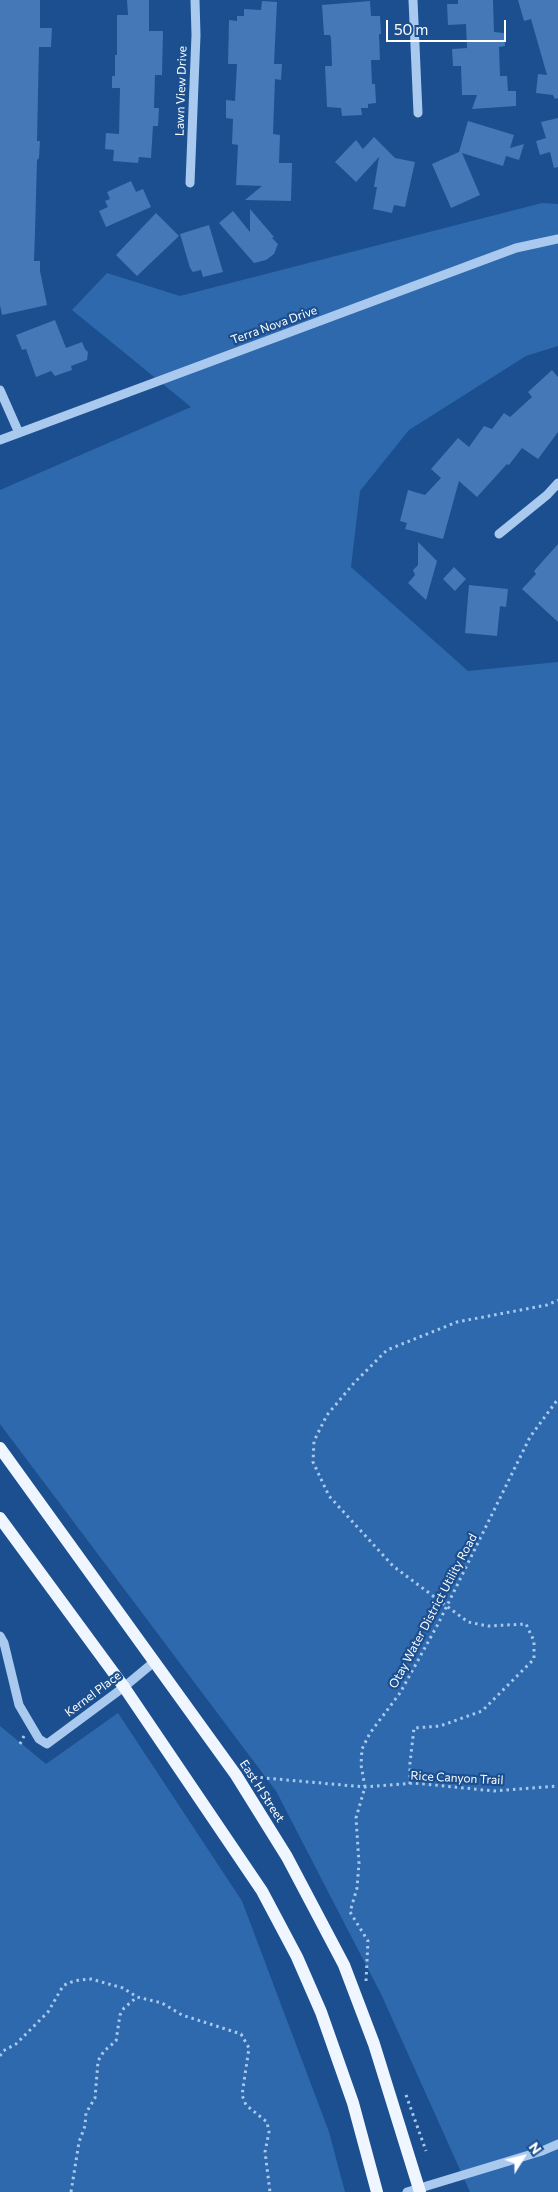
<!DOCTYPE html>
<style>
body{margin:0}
#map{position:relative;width:558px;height:2192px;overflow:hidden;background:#1b4f8f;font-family:Commissioner,sans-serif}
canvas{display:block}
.north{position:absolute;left:498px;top:2132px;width:50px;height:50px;-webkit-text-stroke:4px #1b4f8f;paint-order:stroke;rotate:54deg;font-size:14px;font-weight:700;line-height:20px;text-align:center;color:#fff}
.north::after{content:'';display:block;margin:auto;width:18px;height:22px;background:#fff;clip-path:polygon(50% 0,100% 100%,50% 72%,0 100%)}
.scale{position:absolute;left:386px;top:20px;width:120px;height:22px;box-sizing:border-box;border:2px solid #fff;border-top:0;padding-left:6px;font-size:15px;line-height:18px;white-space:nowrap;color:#fff;-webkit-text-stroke:4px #1b4f8f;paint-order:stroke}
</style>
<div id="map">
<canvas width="558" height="2192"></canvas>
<div class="north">N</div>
<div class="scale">50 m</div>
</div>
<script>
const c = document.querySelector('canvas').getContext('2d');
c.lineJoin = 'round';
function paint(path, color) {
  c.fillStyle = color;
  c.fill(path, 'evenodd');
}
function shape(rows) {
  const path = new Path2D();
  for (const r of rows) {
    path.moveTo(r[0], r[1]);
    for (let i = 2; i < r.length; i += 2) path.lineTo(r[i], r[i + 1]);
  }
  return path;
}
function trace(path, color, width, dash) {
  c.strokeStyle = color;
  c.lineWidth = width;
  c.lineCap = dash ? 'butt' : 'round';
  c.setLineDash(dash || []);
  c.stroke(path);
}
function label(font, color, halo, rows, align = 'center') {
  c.font = font + ' Commissioner,sans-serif';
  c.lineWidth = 4.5;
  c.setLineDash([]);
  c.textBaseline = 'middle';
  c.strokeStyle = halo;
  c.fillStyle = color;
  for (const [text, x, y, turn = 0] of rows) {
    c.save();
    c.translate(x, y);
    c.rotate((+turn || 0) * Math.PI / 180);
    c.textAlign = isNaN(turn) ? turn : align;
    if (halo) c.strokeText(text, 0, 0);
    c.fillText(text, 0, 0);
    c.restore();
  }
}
paint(shape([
 [542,203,558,204,558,346,526,356,409,430,360,491,351,567,468,671,558,662,558,2192,470,2192,382,1996,276,1791,0,1424,0,490,191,407,72,310,107,273,180,296],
 [118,1713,242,1901,329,2132,345,2192,0,2192,0,1726,46,1764]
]), '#2e69ad');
paint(shape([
 [0,0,40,0,40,28,52,28,51,47,39,47,37,141,40,141,39,158,37,160,35,232,34,261,40,261,40,271,47,305,2,315,0,305],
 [127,0,149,0,149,31,163,31,162,75,155,75,154,108,159,108,158,126,153,126,151,158,139,157,138,163,113,161,114,150,105,149,106,133,119,134,120,88,112,88,112,76,115,76,115,55,117,55,117,15,128,15],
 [458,0,493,0,494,32,504,33,505,46,499,47,500,76,507,76,508,91,516,91,516,106,472,109,477,95,462,95,461,66,453,66,452,49,467,48,466,24,448,25,447,4,458,4],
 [518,0,558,0,558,98,555,99,553,95,536,93,538,74,547,75,531,19,524,21],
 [262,1,277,2,274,64,282,64,281,80,275,79,273,134,280,135,279,163,292,163,291,201,245,200,262,186,236,185,238,145,232,144,233,119,226,118,226,100,235,101,237,64,228,64,229,20,237,21,237,16,244,16,244,9,261,10],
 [370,1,371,16,380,16,381,34,379,34,380,60,371,60,372,84,375,84,376,103,368,104,368,108,361,108,362,115,342,116,341,108,327,107,325,66,332,66,331,38,330,35,324,35,322,5],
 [558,118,558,167,554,168,550,152,540,155,536,141,546,138,541,122],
 [468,121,514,135,510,148,524,144,519,160,506,156,503,166,462,153,480,195,451,208,432,164,459,152],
 [374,137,395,158,415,162,405,207,394,205,392,213,373,209,377,187,374,187,379,157,356,182,335,162,356,140,363,149],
 [131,181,136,192,143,189,151,207,106,227,99,211,108,207,105,201,110,199,107,192],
 [250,209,274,237,272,238,278,244,274,254,266,260,254,263,219,223,233,211,250,232],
 [156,213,179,236,137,276,116,255],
 [209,225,223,272,203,277,201,270,193,272,190,268,180,234],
 [55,320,66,348,82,342,85,349,88,352,87,360,71,366,72,370,55,376,51,371,36,377,26,349,22,350,16,335],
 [552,370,558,377,558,432,538,459,522,448,509,465,507,464,477,497,459,481,443,539,405,529,407,523,400,521,408,490,425,495,441,478,431,469,458,438,469,447,484,426,492,429,504,413,510,417,532,397,528,392],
 [418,542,437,561,426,600,408,583,415,575,413,570,418,565],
 [558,544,558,622,522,589,536,574,534,571],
 [454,567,466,579,455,591,443,579],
 [469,585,508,589,506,607,500,606,497,636,465,633]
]), '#4478b7');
trace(shape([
 [20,1744,24,1736],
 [254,1777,365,1787,414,1783,494,1791,558,1786],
 [410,1784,410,1763,414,1728,440,1726,482,1711,534,1659,534,1641,526,1624,488,1626,468,1622,393,1566,329,1496,313,1462,314,1441,327,1415,354,1383,387,1350,457,1322,547,1305,558,1300],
 [366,1981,368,1941,350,1912,357,1888,359,1863,356,1818,365,1787,361,1765,362,1749,370,1733,400,1693,438,1624,530,1437,558,1399],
 [0,2056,3,2051,16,2044,48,2012,63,1986,68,1983,79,1980,91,1979,123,1988,137,1997,162,2003,182,2015,241,2034,249,2048,242,2095,246,2105,267,2122,269,2132,265,2152,270,2192],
 [406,2095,426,2151],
 [71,2192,79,2142,85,2126,86,2113,95,2098,98,2061,104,2051,116,2041,120,2015,124,2008,137,1997]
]), '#a9c9ee', 3, [2.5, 4]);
trace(shape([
 [413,0,418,113],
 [190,183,196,35,195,0],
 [0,390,19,433],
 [0,440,516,248,558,239],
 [499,534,547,495,558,483],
 [0,1636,4,1643,19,1705,39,1739,47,1744,124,1687,154,1662],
 [407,2192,542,2151,558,2144]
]), '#a9c9ee', 9);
trace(shape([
 [0,1448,236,1775,287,1857,344,1965,374,2044,420,2192],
 [0,1518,124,1687,262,1891,297,1957,321,2012,353,2103,377,2192]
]), '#f0f6ff', 12);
label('12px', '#fff', '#1b4f8f', [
 ["Lawn View Drive",181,91,-88],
 ["Terra Nova Drive",274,325,-20],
 ["Otay Water District Utility Road",433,1611,-62],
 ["Kernel Place",93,1694,-37],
 ["Rice Canyon Trail",457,1778,3],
 ["East H Street",262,1791,57]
]);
</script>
